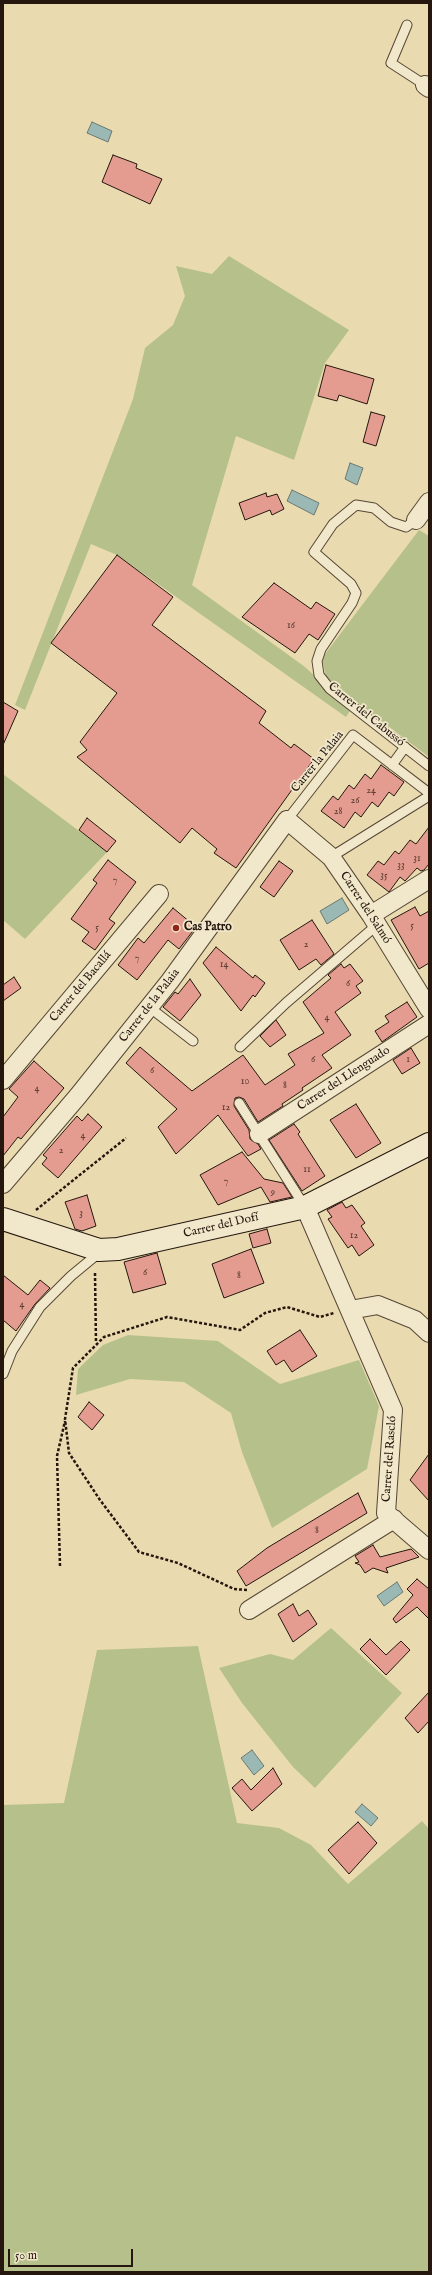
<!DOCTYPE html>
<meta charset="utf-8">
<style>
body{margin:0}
#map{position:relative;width:432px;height:2275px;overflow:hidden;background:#e9dbaf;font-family:"IM FELL English",serif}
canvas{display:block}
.frame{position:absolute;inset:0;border:4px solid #25160e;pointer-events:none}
.scale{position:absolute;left:8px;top:2249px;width:125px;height:18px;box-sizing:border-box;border:2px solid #25160e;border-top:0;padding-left:5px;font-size:12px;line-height:14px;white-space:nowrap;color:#25160e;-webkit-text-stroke:3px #f1e8cb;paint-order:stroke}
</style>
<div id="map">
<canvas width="432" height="2275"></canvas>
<div class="frame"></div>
<div class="scale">50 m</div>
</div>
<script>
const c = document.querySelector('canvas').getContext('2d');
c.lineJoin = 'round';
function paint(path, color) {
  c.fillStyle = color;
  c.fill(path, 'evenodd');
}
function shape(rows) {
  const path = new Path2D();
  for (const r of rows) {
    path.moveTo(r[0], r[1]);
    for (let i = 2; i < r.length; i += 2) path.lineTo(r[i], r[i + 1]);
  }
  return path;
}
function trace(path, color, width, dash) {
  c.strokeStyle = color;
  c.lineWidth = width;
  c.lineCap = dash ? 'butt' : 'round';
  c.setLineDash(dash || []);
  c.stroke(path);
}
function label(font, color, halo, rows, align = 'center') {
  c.font = font + ' "IM FELL English",serif';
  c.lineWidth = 3.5;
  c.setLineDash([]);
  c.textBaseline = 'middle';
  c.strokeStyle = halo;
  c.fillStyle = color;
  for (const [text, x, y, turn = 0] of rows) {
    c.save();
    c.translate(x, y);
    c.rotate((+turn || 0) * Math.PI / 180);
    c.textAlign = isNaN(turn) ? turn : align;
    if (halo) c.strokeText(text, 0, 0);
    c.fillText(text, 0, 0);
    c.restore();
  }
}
paint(shape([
 [229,256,349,330,325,363,294,460,236,436,192,585,305,667,351,709,346,717,117,555,91,544,25,710,15,705,133,399,145,348,173,325,185,296,176,266,212,274],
 [419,530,429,536,429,757,355,701,326,677,322,658],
 [3,774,107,852,25,939,3,920],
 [128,1335,218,1341,280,1384,359,1360,379,1406,367,1469,272,1528,242,1452,231,1413,184,1382,130,1379,76,1395,78,1369,103,1345],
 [331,1628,402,1693,315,1788,293,1767,242,1703,219,1668,270,1654,293,1660],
 [198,1646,237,1823,279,1828,311,1845,348,1884,422,1821,429,1829,429,2272,3,2272,3,1805,64,1803,97,1650]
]), '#b6c08b');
const water = shape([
 [92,122,112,131,108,142,87,133,92,122],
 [350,463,363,468,357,485,345,479,350,463],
 [292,490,319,503,314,515,287,501,292,490],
 [342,898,349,910,327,924,320,911,342,898],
 [397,1582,403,1592,384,1606,377,1596,397,1582],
 [252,1750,264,1766,254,1775,241,1758,252,1750],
 [362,1804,378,1818,371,1826,355,1812,362,1804]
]);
paint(water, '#9ab9b4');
trace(water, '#6b7872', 1);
const building = shape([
 [113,155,137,164,136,168,162,179,150,204,102,182,113,155],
 [326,365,374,379,367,404,339,395,337,401,318,396,326,365],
 [371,412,385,416,376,446,363,442,371,412],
 [266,493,267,497,277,494,284,509,272,515,270,510,245,520,239,503,266,493],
 [117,555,173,597,152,625,266,711,259,723,291,748,294,744,314,759,236,868,214,853,217,849,192,828,180,843,77,757,87,750,80,742,117,693,51,643,117,555],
 [274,583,311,609,316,602,335,614,318,640,309,634,295,653,242,617,274,583],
 [3,702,18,711,3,745,3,702],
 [381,765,404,782,394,796,389,792,378,807,372,802,361,817,355,812,344,828,321,811,333,796,338,800,349,785,354,789,365,774,371,779,381,765],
 [87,818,116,841,107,852,79,830,87,818],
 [429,827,429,864,424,870,421,871,417,868,405,881,400,877,389,892,367,875,378,861,384,865,395,851,399,854,410,840,416,844,429,827],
 [108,860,136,882,109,919,115,923,95,950,82,941,89,932,71,919,97,883,93,880,108,860],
 [279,861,293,871,274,897,260,887,279,861],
 [415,907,420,916,429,911,429,963,419,969,391,920,415,907],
 [173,908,196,927,179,949,168,940,137,980,118,965,138,938,144,943,173,908],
 [312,920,334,954,321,965,316,959,299,970,280,940,312,920],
 [216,947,253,978,255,975,265,983,255,997,253,995,241,1011,203,963,216,947],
 [341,964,344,968,350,964,363,981,356,986,361,993,335,1012,351,1035,322,1055,332,1068,302,1088,303,1090,282,1104,283,1106,258,1122,244,1099,239,1097,235,1098,234,1106,249,1130,250,1139,258,1144,261,1149,248,1156,218,1115,176,1154,158,1127,177,1109,126,1063,140,1047,192,1091,243,1055,265,1085,295,1065,288,1054,324,1033,303,1002,331,978,328,975,341,964],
 [14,977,21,988,3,1001,3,985,14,977],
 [190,979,201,995,180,1021,163,1007,175,992,178,994,190,979],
 [407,1002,417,1017,382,1042,375,1031,389,1022,385,1016,407,1002],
 [276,1020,286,1035,270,1047,260,1036,276,1020],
 [411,1048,420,1063,402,1074,393,1060,411,1048],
 [34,1061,64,1088,21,1139,18,1137,3,1156,3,1117,18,1097,9,1089,34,1061],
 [356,1104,381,1143,356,1158,330,1120,356,1104],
 [88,1114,102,1127,58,1178,42,1164,47,1158,43,1155,77,1116,82,1121,88,1114],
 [294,1124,300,1132,298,1134,325,1176,302,1191,269,1140,294,1124],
 [242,1152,264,1179,283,1183,292,1197,270,1202,261,1187,218,1205,200,1175,242,1152],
 [87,1195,96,1226,82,1231,75,1229,65,1202,87,1195],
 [342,1202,346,1208,352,1205,365,1223,361,1226,374,1245,359,1256,352,1245,348,1248,328,1219,332,1217,327,1210,342,1202],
 [267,1229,271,1243,253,1248,249,1234,267,1229],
 [251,1249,264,1283,224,1298,212,1264,251,1249],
 [157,1253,166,1284,133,1293,124,1262,157,1253],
 [3,1275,28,1295,40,1280,50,1288,35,1304,16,1331,3,1320,3,1275],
 [300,1330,317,1356,292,1372,284,1360,276,1365,267,1351,300,1330],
 [89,1402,104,1415,92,1430,78,1417,89,1402],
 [429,1454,429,1501,410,1480,429,1454],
 [358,1493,367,1513,246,1586,237,1571,267,1548,358,1493],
 [373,1545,380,1557,411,1549,419,1557,386,1568,388,1573,373,1568,365,1573,360,1565,355,1563,359,1562,355,1556,373,1545],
 [417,1579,429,1589,429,1619,417,1607,396,1623,393,1619,413,1595,407,1589,417,1579],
 [293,1604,299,1616,308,1610,317,1624,293,1642,278,1614,293,1604],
 [370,1639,386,1655,401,1641,410,1650,386,1675,360,1649,370,1639],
 [429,1692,429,1721,418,1733,405,1718,429,1692],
 [273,1768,282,1784,252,1811,232,1788,242,1779,251,1790,273,1768],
 [358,1822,377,1843,349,1874,328,1850,358,1822]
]);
paint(building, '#e39c8f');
trace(building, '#25160e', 1);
const lane = shape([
 [407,25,391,63,425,85],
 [416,520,406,527,391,522,374,508,356,505,333,524,314,552,351,584,356,593,352,603,321,649,317,661,319,675,330,689,429,766],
 [392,765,405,747],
 [287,820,353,735,429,793],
 [331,857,429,796],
 [149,1007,193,1041],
 [240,1047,286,1003,377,925],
 [239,1103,305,1207],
 [3,1374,12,1351,40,1307,71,1276,94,1257]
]);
const street = shape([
 [425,85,429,88],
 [416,520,429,502],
 [371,915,429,879],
 [3,1080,159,894],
 [259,1134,429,1024],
 [3,1184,78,1096,170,981,287,820,331,857,371,915,429,1009],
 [305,1207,393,1410,386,1513,429,1550],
 [350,1310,378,1305,415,1320,429,1333],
 [249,1610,394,1519]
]);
const secondary = shape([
 [3,1219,99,1250,118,1249,305,1207,429,1144]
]);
trace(lane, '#564736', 11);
trace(street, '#564736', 20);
trace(secondary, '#25160e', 24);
trace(shape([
 [36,1210,126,1138],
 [95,1273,96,1343],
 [60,1566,57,1456,65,1421],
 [247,1590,234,1589,178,1563,139,1552,100,1500,69,1453,65,1419,73,1368,104,1337,167,1317,240,1330,265,1313,287,1307,320,1317,334,1313]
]), '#25160e', 2.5, [3, 2]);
trace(lane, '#f1e8cb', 9);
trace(street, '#f1e8cb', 18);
trace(secondary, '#f1e8cb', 22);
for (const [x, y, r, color] of [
 [176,928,4,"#8f2418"]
]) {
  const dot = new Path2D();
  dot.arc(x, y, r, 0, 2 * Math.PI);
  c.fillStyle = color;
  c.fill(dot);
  trace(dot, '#f1e8cb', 1.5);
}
label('10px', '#54382e', null, [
 ["16",291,626],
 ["24",371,791],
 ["26",355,801],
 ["28",338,812],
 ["31",417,859],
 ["33",401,866],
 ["35",384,876],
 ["7",115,881],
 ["5",412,926],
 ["5",97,928],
 ["2",306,945],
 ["7",137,959],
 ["14",224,965],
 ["6",348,984],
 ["4",327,1018],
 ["6",313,1060],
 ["1",408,1060],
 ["6",152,1071],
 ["10",245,1082],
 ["8",285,1086],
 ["4",37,1089],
 ["12",226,1108],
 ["4",83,1136],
 ["2",61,1151],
 ["11",307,1170],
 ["7",226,1182],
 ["9",273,1193],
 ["3",81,1214],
 ["12",354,1236],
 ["6",145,1273],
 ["8",239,1276],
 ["4",22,1305],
 ["8",317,1531]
]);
label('12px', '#25160e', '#f1e8cb', [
 ["Carrer del Cabussó",366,715,39],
 ["Carrer la Palaia",318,762,-51],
 ["Carrer del Salmó",365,908,57],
 ["Carrer del Bacallá",81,987,-50],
 ["Carrer de la Palaia",150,1006,-52],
 ["Carrer del Llenguado",344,1079,-33],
 ["Carrer del Dofí",221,1226,-13],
 ["Carrer del Rascló",390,1459,-86]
]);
label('bold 12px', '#25160e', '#f1e8cb', [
 ["Cas Patro",184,928]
], 'left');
</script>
